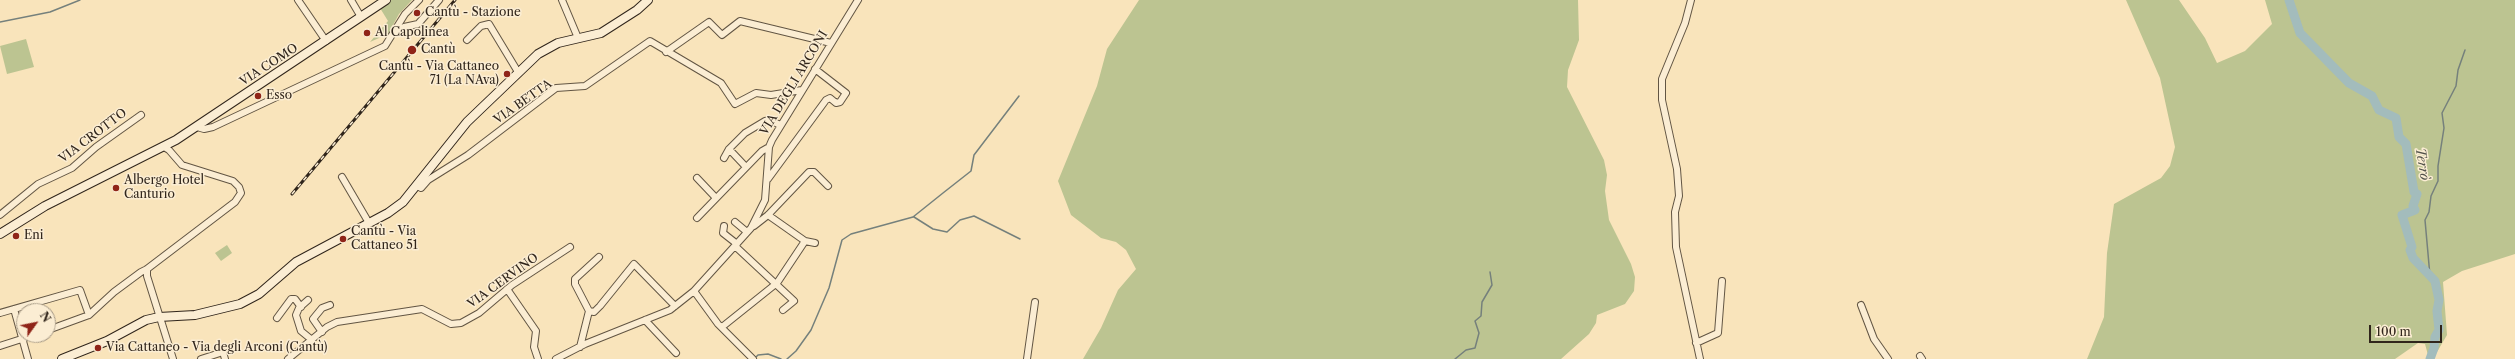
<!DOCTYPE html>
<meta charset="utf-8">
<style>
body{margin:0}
#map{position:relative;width:2515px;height:359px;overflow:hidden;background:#f9e4bb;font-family:"Libre Caslon Text",serif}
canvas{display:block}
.north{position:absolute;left:16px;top:303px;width:40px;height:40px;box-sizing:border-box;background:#fbedd3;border:1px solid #aa9d89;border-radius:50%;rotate:57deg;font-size:11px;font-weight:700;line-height:16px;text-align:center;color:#30251b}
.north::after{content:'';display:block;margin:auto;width:14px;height:18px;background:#8f2418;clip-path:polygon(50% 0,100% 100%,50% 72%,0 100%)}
.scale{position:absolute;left:2369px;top:325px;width:73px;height:18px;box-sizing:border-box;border:2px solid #30251b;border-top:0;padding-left:5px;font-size:12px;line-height:14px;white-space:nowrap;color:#30251b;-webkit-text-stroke:3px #fbedd3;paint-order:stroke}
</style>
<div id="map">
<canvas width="2515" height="359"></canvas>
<div class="north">N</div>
<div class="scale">100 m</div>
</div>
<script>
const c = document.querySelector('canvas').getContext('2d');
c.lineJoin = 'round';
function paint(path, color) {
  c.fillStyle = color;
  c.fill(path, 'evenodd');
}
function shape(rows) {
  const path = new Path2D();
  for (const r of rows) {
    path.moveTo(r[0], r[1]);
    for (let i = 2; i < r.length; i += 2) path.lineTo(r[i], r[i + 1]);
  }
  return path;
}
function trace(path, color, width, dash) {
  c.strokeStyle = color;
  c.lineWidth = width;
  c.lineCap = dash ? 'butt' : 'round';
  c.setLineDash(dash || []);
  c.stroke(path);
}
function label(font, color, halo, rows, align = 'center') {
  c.font = font + ' "Libre Caslon Text",serif';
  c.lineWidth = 3;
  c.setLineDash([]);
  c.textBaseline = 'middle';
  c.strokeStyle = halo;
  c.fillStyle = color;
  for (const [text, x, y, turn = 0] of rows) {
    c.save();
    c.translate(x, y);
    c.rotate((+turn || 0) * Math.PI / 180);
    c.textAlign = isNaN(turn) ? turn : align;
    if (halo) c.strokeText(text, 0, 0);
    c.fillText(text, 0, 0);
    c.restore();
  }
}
paint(shape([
 [391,0,412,0,399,14,388,34,370,42,388,21,380,8],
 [1139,0,1578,0,1579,40,1568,70,1567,87,1604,160,1607,175,1605,191,1609,220,1631,264,1635,277,1634,291,1625,304,1597,315,1596,323,1589,334,1561,359,1083,359,1101,328,1118,290,1136,269,1126,250,1116,242,1101,238,1071,215,1058,181,1097,86,1107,49],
 [2126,0,2179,0,2205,38,2217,63,2245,51,2272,24,2265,0,2515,0,2515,254,2462,271,2443,282,2447,335,2434,357,2428,355,2425,344,2418,343,2395,359,2087,359,2104,317,2107,253,2114,204,2161,178,2170,166,2175,147,2160,78],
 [26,39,34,67,7,74,0,46],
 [227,245,232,253,221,261,215,253]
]), '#bcc491');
trace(shape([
 [0,22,50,12,80,0],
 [914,217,933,229,947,232,960,220,974,216,1020,239],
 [2430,276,2425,220,2429,212,2431,196,2438,181,2438,166,2444,128,2442,113,2456,86,2458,70,2465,50],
 [755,358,758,355,768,354,781,359],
 [787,359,796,351,811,330,829,288,842,240,851,234,913,217,943,193,971,171,974,155,1019,96],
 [1455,359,1466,350,1475,348,1479,333,1475,321,1481,316,1482,302,1492,285,1490,272]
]), '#75807c', 1.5);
trace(shape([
 [2289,0,2300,33,2349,83,2372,96,2379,110,2396,118,2399,137,2406,144,2414,192,2417,194,2413,206,2415,210,2402,215,2412,247,2410,250,2413,258,2435,281,2439,300,2437,311,2439,330,2435,337,2434,348,2430,359]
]), '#a3bcbc', 9);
const street = shape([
 [298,0,326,41],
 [351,0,361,17],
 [562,0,578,38],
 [1691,0,1685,23,1662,79,1662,100,1677,169,1679,196,1675,212,1676,247,1700,359],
 [395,33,404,27,418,24,439,0],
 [467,40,481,26,489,24,518,72],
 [666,52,709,22,722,35,740,21,831,43],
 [197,127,204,129,213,127,385,46,405,14,419,0],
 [729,149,746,167],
 [724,158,729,149,745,133,765,121,770,120,780,125],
 [342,177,369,223],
 [697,178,716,198],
 [768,179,826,100,830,98,836,103,840,102,846,93,815,69],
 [417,186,421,188,428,180,468,155,556,88,585,86,650,41,721,83,735,104,756,93,771,95,802,90],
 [0,215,38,184,72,168,96,147,141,115],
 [697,218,762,151,769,147],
 [735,222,747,232],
 [724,226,723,233,737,244],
 [754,226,768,215,809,172,814,172,828,186],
 [805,241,815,243],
 [735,246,794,301,783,310],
 [147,269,235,202,241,193,239,187,233,181,182,165,169,150,164,147],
 [147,269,147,276,173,359],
 [507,289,536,331,534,347,538,359],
 [694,291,718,324,753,359],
 [308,300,299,308,296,315,301,331,312,340],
 [1861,305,1874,339,1888,359],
 [14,309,28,359],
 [589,311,594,312,600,306,634,264,675,306],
 [0,313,80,290,89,315,48,330],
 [89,315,114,292,141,272,147,269],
 [277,318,291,299,295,299,301,307],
 [645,320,676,353],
 [722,327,777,283,805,241,768,215],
 [322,332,313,319,322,308,330,305],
 [1696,343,1718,333,1722,281],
 [0,346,34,335],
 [580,347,589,311,575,284,575,279,599,257],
 [1920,356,1922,359],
 [201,359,223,352,225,359],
 [288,359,327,327,337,322,422,309,451,324,461,323,479,313,512,285,570,247],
 [556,359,585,344,670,310,694,291,751,228,765,200,769,147,772,140,858,0],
 [1027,359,1035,302]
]);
const secondary = shape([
 [0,234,45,206,176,140,386,0],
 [62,359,107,341,146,320,159,317,195,315,240,304,259,294,296,262,388,213,403,202,467,122,538,54,558,43,601,33,637,10,648,0]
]);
trace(street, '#625543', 8);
trace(secondary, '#30251b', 10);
trace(street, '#fbedd3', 6);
trace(secondary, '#fbedd3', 8);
const rail = shape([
 [292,194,455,0]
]);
trace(rail, '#30251b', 3);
trace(rail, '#fbedd3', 1.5, [4.5]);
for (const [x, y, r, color] of [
 [417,13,4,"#8f2418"],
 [367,33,4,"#8f2418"],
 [412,50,5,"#8f2418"],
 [507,74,4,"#8f2418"],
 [258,96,4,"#8f2418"],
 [116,188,4,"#8f2418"],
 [16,236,4,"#8f2418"],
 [343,239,4,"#8f2418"],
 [98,348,4,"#8f2418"]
]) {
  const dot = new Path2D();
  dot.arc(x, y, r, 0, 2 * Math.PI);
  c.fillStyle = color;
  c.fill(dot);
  trace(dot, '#fbedd3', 1.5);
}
label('12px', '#30251b', '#fbedd3', [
 ["Cantù - Stazione",425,13],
 ["Al Capolinea",375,33],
 ["Cantù",421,50],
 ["Cantù - Via Cattaneo",499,67,"right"],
 ["71 (La NAva)",499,81,"right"],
 ["Esso",266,96],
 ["Albergo Hotel",124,181],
 ["Canturio",124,195],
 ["Cantù - Via",351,232],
 ["Cattaneo 51",351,246],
 ["Eni",24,236],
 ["Via Cattaneo - Via degli Arconi (Cantù)",106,348]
], 'left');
label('12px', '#30251b', '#fbedd3', [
 ["VIA COMO",269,65,-33],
 ["VIA DEGLI ARCONI",794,83,-59],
 ["VIA BETTA",523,102,-35],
 ["VIA CROTTO",93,136,-37],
 ["VIA CERVINO",503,281,-36]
]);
label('italic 13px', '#52524b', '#fbedd3', [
 ["Terrò",2422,164,81]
]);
</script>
